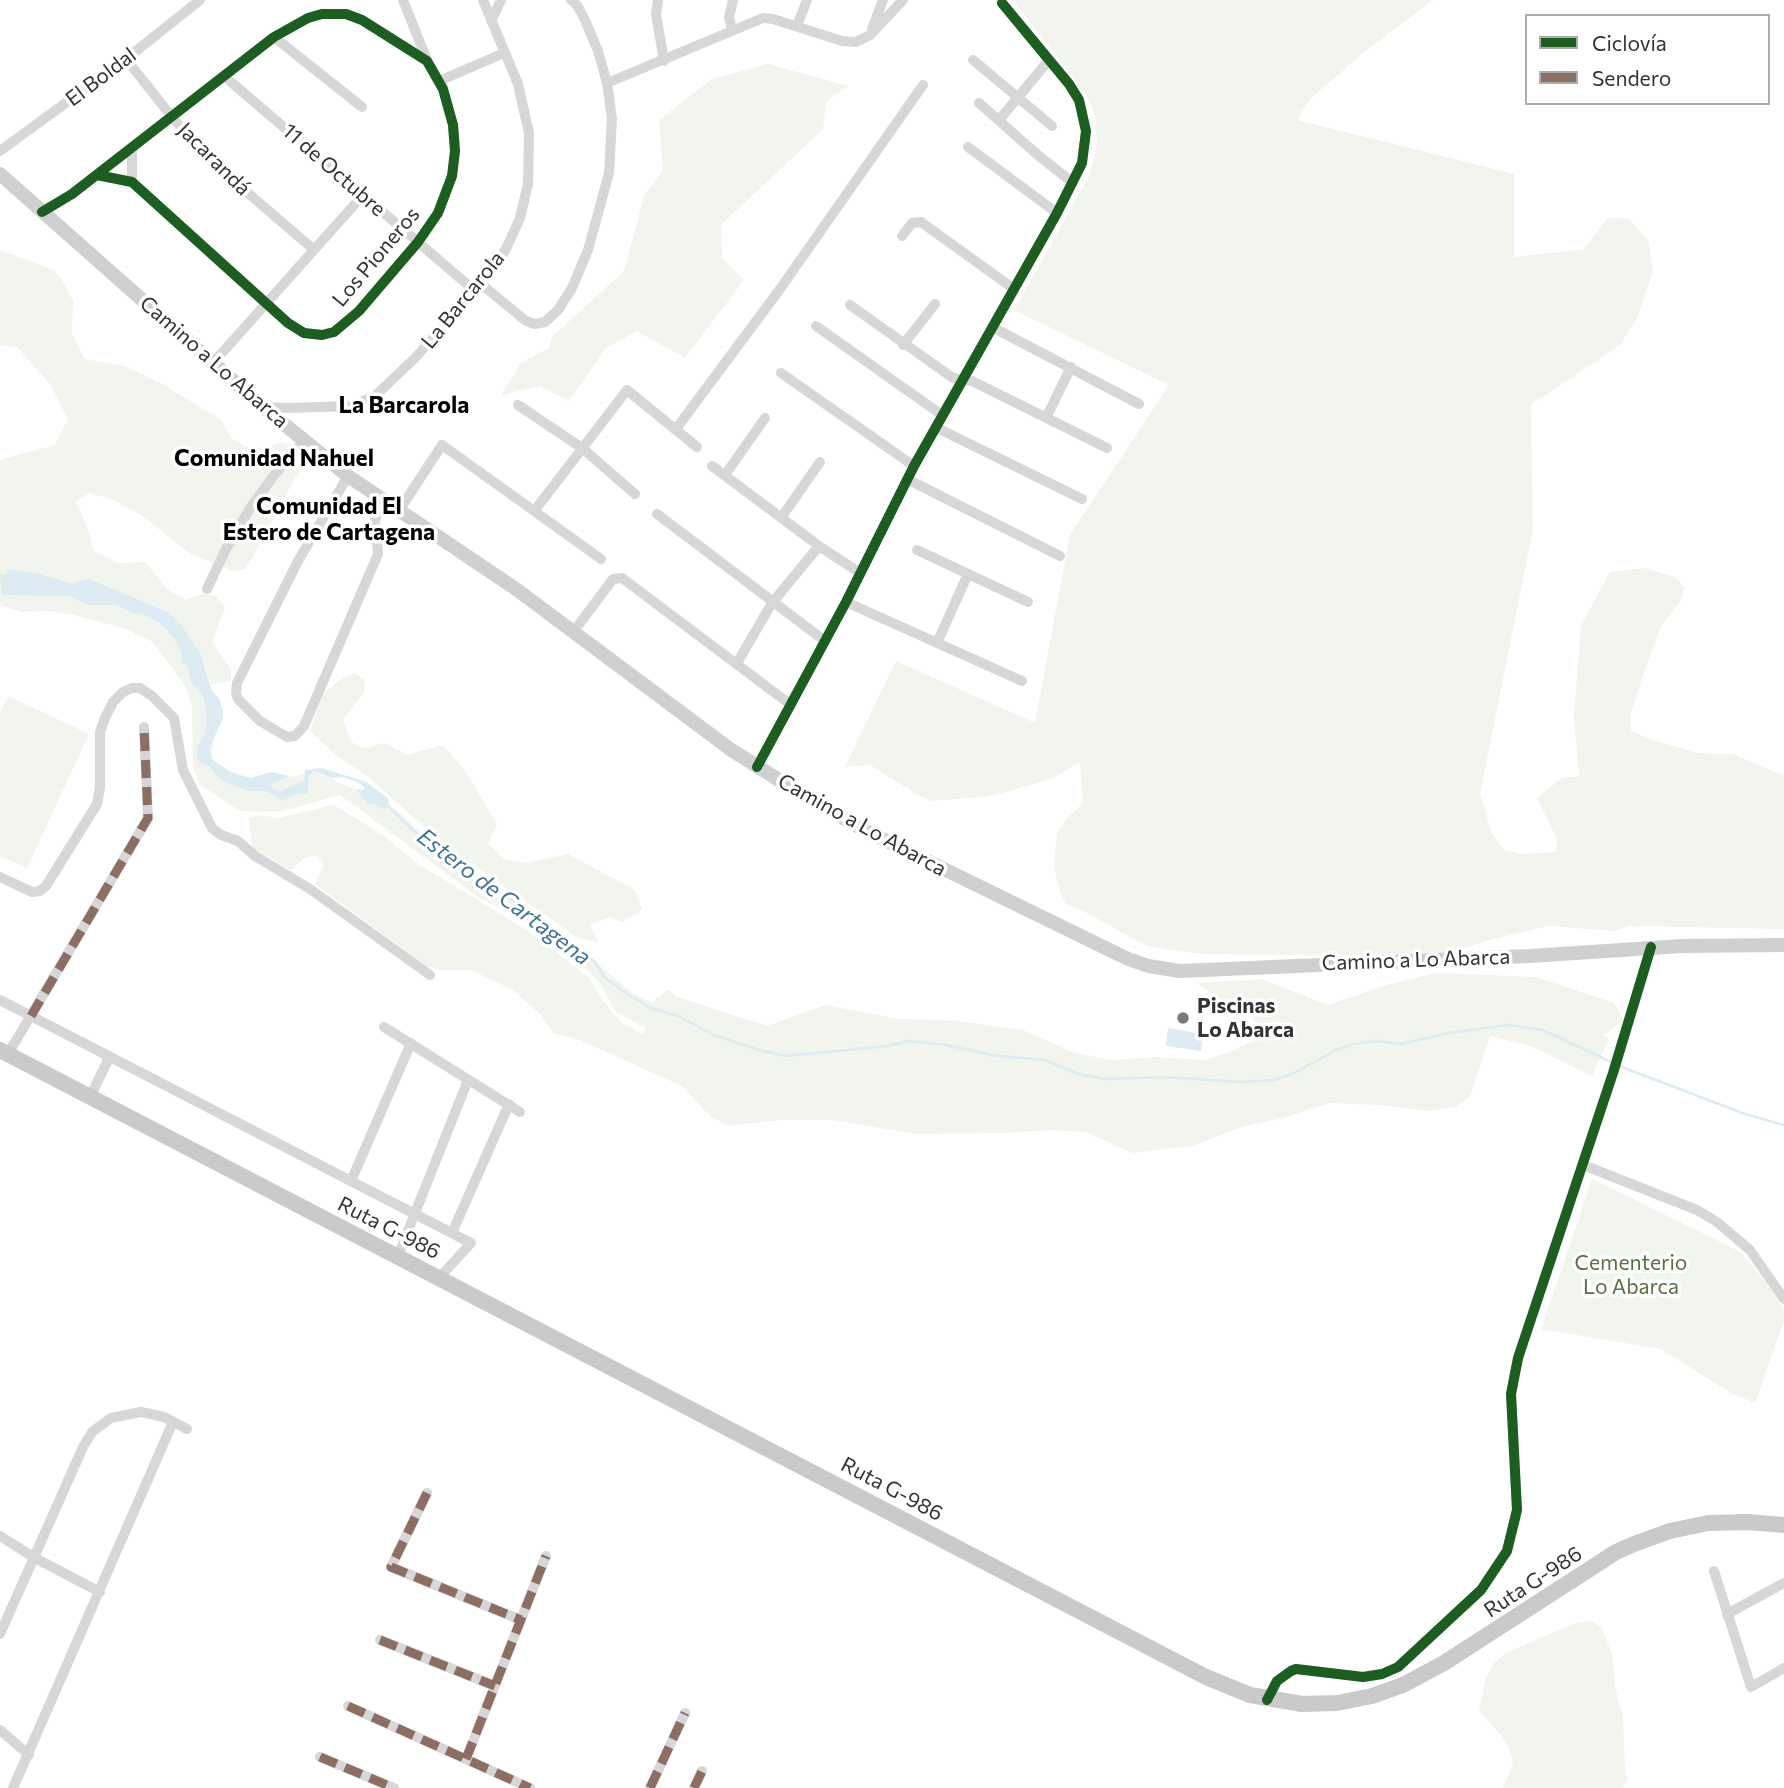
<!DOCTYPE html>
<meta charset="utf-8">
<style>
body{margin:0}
#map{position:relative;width:1784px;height:1788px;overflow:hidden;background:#fff;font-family:Commissioner,sans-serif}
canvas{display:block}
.legend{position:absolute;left:1525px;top:14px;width:245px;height:91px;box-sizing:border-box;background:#fff;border:2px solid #adadad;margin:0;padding:9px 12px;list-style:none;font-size:21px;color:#333}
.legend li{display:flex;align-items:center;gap:14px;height:35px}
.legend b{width:35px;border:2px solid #adadad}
</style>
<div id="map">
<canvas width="1784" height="1788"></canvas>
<ul class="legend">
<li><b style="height:9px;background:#1b5e20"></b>Ciclovía</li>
<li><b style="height:9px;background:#8d6e63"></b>Sendero</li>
</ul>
</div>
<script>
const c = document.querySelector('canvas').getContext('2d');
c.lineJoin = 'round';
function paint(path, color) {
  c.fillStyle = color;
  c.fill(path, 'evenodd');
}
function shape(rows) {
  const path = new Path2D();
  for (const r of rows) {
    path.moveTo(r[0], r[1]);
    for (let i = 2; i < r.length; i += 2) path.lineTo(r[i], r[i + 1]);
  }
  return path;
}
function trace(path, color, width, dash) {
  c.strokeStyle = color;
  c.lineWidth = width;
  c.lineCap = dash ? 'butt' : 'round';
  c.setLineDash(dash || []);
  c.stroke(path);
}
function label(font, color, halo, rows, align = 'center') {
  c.font = font + ' Commissioner,sans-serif';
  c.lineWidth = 7;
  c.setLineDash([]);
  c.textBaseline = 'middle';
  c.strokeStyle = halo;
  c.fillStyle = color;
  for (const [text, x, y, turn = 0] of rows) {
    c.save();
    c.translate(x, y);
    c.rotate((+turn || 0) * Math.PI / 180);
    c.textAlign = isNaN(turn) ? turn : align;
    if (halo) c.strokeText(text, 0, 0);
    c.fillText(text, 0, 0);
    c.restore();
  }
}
paint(shape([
 [1013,0,1433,0,1362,54,1310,99,1297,120,1514,174,1514,257,1584,249,1608,217,1629,219,1648,240,1653,272,1637,318,1620,345,1531,405,1533,529,1480,794,1492,834,1504,850,1522,854,1556,852,1557,839,1537,798,1562,778,1579,776,1574,716,1581,626,1610,572,1644,568,1675,577,1685,588,1680,601,1661,627,1642,678,1630,716,1631,731,1653,740,1697,753,1733,754,1784,776,1784,929,1629,926,1614,931,1549,926,1489,940,1444,955,1412,956,1205,954,1169,950,1145,945,1083,911,1066,904,1061,896,1054,868,1057,833,1068,817,1083,803,1080,762,1053,778,999,794,984,797,931,801,918,795,870,765,845,767,896,661,1035,723,1070,535,1169,385,1014,310,1090,175,1097,144,1094,113,1086,94],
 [768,64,848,86,826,102,823,129,721,225,722,258,744,280,685,358,637,331,606,348,569,401,540,386,501,395,521,363,549,348,552,337,624,271,644,196,663,170,659,120,712,79],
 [0,250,53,270,62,280,73,301,72,333,84,359,125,366,166,386,221,420,231,438,252,450,282,442,297,446,309,463,295,478,253,557,244,569,232,571,188,552,141,515,114,500,89,493,76,502,86,524,94,551,117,563,145,562,168,590,186,600,201,594,216,596,225,607,212,643,231,669,231,681,211,684,200,652,180,623,168,612,97,582,73,584,40,574,8,569,6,574,111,597,167,625,218,714,211,756,217,766,261,783,316,772,390,805,451,860,574,943,633,994,654,1003,656,998,668,990,680,998,767,1026,825,1005,900,1019,950,1020,1023,1030,1074,1053,1112,1060,1156,1057,1204,1060,1228,1053,1265,1035,1257,1022,1196,983,1262,979,1328,1005,1387,985,1436,973,1535,977,1614,1003,1623,1020,1607,1033,1601,1035,1609,1038,1592,1076,1531,1046,1490,1036,1470,1097,1455,1107,1428,1111,1380,1105,1329,1103,1283,1118,1241,1127,1192,1146,1133,1153,1086,1132,1053,1130,1006,1133,916,1134,833,1120,780,1120,729,1126,710,1116,682,1086,580,1040,553,1033,541,1015,513,990,471,970,438,970,425,965,315,884,324,864,317,855,305,858,291,870,252,848,249,818,259,815,278,818,334,805,383,835,418,864,527,930,588,977,603,1001,622,1023,643,1034,645,1028,615,1011,603,988,591,973,531,923,481,899,340,795,278,812,240,811,201,785,193,768,192,708,186,687,153,642,126,629,75,615,46,611,21,612,0,605,0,460,55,445,68,419,50,384,17,347,0,345],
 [355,673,365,680,364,693,343,719,351,742,364,748,385,743,407,755,443,745,464,769,497,824,488,844,504,859,525,863,568,854,635,890,642,909,623,922,609,917,590,924,598,942,578,938,445,845,367,776,336,755,310,731,323,694,340,680],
 [8,696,89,734,27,868,0,856,0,714],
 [1592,1179,1741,1252,1771,1289,1784,1310,1784,1321,1755,1403,1731,1393,1661,1349,1541,1329],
 [1592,1621,1603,1630,1613,1658,1615,1687,1623,1716,1625,1774,1628,1778,1623,1788,1502,1788,1509,1775,1513,1761,1508,1747,1500,1734,1479,1711,1486,1677,1494,1663,1506,1653,1576,1623]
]), '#f1f5ed');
paint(shape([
 [8,569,40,574,73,584,85,579,97,582,168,612,180,623,200,652,212,691,219,698,223,710,223,718,209,749,213,760,232,773,251,778,271,772,290,776,271,784,272,788,278,792,304,781,305,770,322,768,366,782,388,798,389,807,383,809,374,803,368,804,356,789,363,790,365,787,355,781,343,777,332,778,314,771,309,776,308,793,297,794,282,801,267,791,248,791,221,780,210,767,202,764,197,758,198,745,205,734,207,719,204,699,199,690,192,684,187,665,181,663,182,657,178,644,163,625,142,614,132,613,116,605,89,605,69,596,2,595,0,575,6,575],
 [1168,1028,1203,1034,1201,1051,1166,1046]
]), '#ddebf3');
trace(shape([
 [387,805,415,832,569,940,595,962,604,977,627,994,651,1008,678,1016,714,1035,759,1050,785,1056,888,1046,908,1041,947,1045,991,1055,1044,1060,1079,1074,1105,1079,1163,1077,1242,1082,1275,1080,1296,1072,1336,1050,1353,1044,1377,1041,1401,1044,1449,1033,1507,1025,1543,1030,1613,1063],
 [1619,1066,1745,1114,1784,1125]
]), '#ddebf3', 2.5);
trace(shape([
 [403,0,427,60],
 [658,0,656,14,664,61],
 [491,21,501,0],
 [797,26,807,0],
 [872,29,883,0],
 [732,30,729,17,733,0],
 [274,37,362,107],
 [126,59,172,117,213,163,313,249],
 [973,60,1052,126],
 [224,76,475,291],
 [439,81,504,53],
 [607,83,763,18,773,19,842,41,856,42,870,35,903,0],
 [979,103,1039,156,1073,183],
 [999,120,1049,60],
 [968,147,1057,213],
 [0,151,126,59,200,0],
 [132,182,132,148],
 [42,212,72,194,274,37,308,18,322,14,346,14,362,20,427,61,443,89,453,125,455,151,452,176,438,213,418,242,359,311,334,332,322,335,304,333,288,323,132,182,97,175],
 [902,236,912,223,921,222,1014,289],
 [481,284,526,321,535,324,545,322,558,310,572,288,588,250,609,173,612,119,607,83,598,51,585,20,577,5,571,0],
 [850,305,953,378,972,381,1107,448],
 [816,326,942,415],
 [992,327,1139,404],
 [903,345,935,304],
 [213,363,363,195],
 [781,373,914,466],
 [518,405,582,448,635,494],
 [263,407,288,408,351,406,375,396,416,357,481,284,506,249,520,218,528,184,529,133,518,84,483,0],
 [1046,418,1071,367],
 [935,427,1082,499],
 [676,429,780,289,923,85],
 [712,466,819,546,860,573],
 [725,475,765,418],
 [348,476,298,561,237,683,236,694,238,699,260,721,287,737,295,736,304,726,378,554,375,521,381,500],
 [907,479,1060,556],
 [535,510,627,390,697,447],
 [398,512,442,445,601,559],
 [657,514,825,641],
 [781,518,820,462],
 [917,550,1028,602],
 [207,589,226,549,249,510,275,474,304,441],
 [846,602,1022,681],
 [574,631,613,579,622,578,791,705],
 [937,643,968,574],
 [737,663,772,603,819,546],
 [757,767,846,602,914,466,1057,213,1082,163,1086,131,1079,100,1069,84,1002,3],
 [0,877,32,892,40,891,46,886,97,804,100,788,100,732,105,718,113,702,123,692,132,688,140,688,152,696,174,718,183,770,212,828,221,835,238,841,255,856,310,889,430,975],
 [0,1000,471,1243,439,1278],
 [384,1027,520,1112],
 [8,1054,148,818,144,727],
 [90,1097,110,1056],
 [1583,1165,1697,1210,1717,1222,1750,1250,1784,1299],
 [351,1181,411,1043],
 [452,1233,509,1104],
 [398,1256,468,1080],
 [427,1493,391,1567,521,1620],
 [0,1536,35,1558,100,1592],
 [1714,1571,1751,1687,1784,1668],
 [1727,1614,1784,1583],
 [0,1634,83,1447,92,1432,111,1418,141,1412,164,1417,187,1429],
 [380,1640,495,1686],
 [1267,1700,1277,1681,1291,1671,1296,1669,1363,1677,1382,1674,1398,1667,1481,1590,1507,1551,1517,1510,1511,1394,1518,1358,1613,1073,1651,947],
 [348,1706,530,1788],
 [0,1730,29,1755],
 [320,1757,394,1788],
 [466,1759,546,1556],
 [13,1788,173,1422],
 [650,1788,685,1713],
 [694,1788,702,1771]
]), '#d7d7d7', 10);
trace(shape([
 [0,174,263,407,348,476,516,589,730,749,801,794,864,830,1126,958,1148,966,1180,971,1530,956,1682,946,1784,945]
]), '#d0d0d0', 14);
trace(shape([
 [0,1050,1206,1677,1250,1695,1302,1704,1337,1703,1372,1696,1403,1685,1444,1663,1616,1552,1634,1544,1670,1531,1708,1523,1747,1522,1784,1525]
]), '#cacaca', 16);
trace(shape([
 [31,1016,148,818,144,727],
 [427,1493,391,1567,521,1620],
 [380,1640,495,1686],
 [348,1706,530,1788],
 [320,1757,394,1788],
 [466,1759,546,1556],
 [650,1788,685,1713],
 [694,1788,702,1771]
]), '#8d6e63', 9, [18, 9]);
trace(shape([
 [42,212,72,194,274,37,308,18,322,14,346,14,362,20,427,61,443,89,453,125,455,151,452,176,438,213,418,242,359,311,334,332,322,335,304,333,288,323,132,182,97,175],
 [757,767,846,602,914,466,1057,213,1082,163,1086,131,1079,100,1069,84,1002,3],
 [1267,1700,1277,1681,1291,1671,1296,1669,1363,1677,1382,1674,1398,1667,1481,1590,1507,1551,1517,1510,1511,1394,1518,1358,1613,1073,1651,947]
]), '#1b5e20', 10);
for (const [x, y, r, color] of [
 [1183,1018,7,"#7a7a7a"]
]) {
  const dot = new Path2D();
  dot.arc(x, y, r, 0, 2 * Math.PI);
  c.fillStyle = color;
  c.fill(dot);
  trace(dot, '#fff', 2.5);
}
label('21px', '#333', '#fff', [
 ["El Boldal",101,77,-37],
 ["Jacarandá",214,159,45],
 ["11 de Octubre",334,170,41],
 ["Los Pioneros",376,257,-50],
 ["La Barcarola",463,300,-51],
 ["Camino a Lo Abarca",214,362,41],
 ["Camino a Lo Abarca",862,825,29],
 ["Camino a Lo Abarca",1416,960,-2],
 ["Ruta G-986",389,1228,27],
 ["Ruta G-986",892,1489,28],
 ["Ruta G-986",1533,1582,-33]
]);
label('bold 21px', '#333', '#fff', [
 ["Piscinas",1197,1006],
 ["Lo Abarca",1197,1030]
], 'left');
label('21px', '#56703f', '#fff', [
 ["Cementerio",1631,1263],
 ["Lo Abarca",1631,1287]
]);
label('bold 23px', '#000', '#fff', [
 ["La Barcarola",404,405],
 ["Comunidad Nahuel",274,458],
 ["Comunidad El",329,506],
 ["Estero de Cartagena",329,532]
]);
label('italic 23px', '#3f7597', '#fff', [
 ["Estero de Cartagena",504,897,37]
]);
</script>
